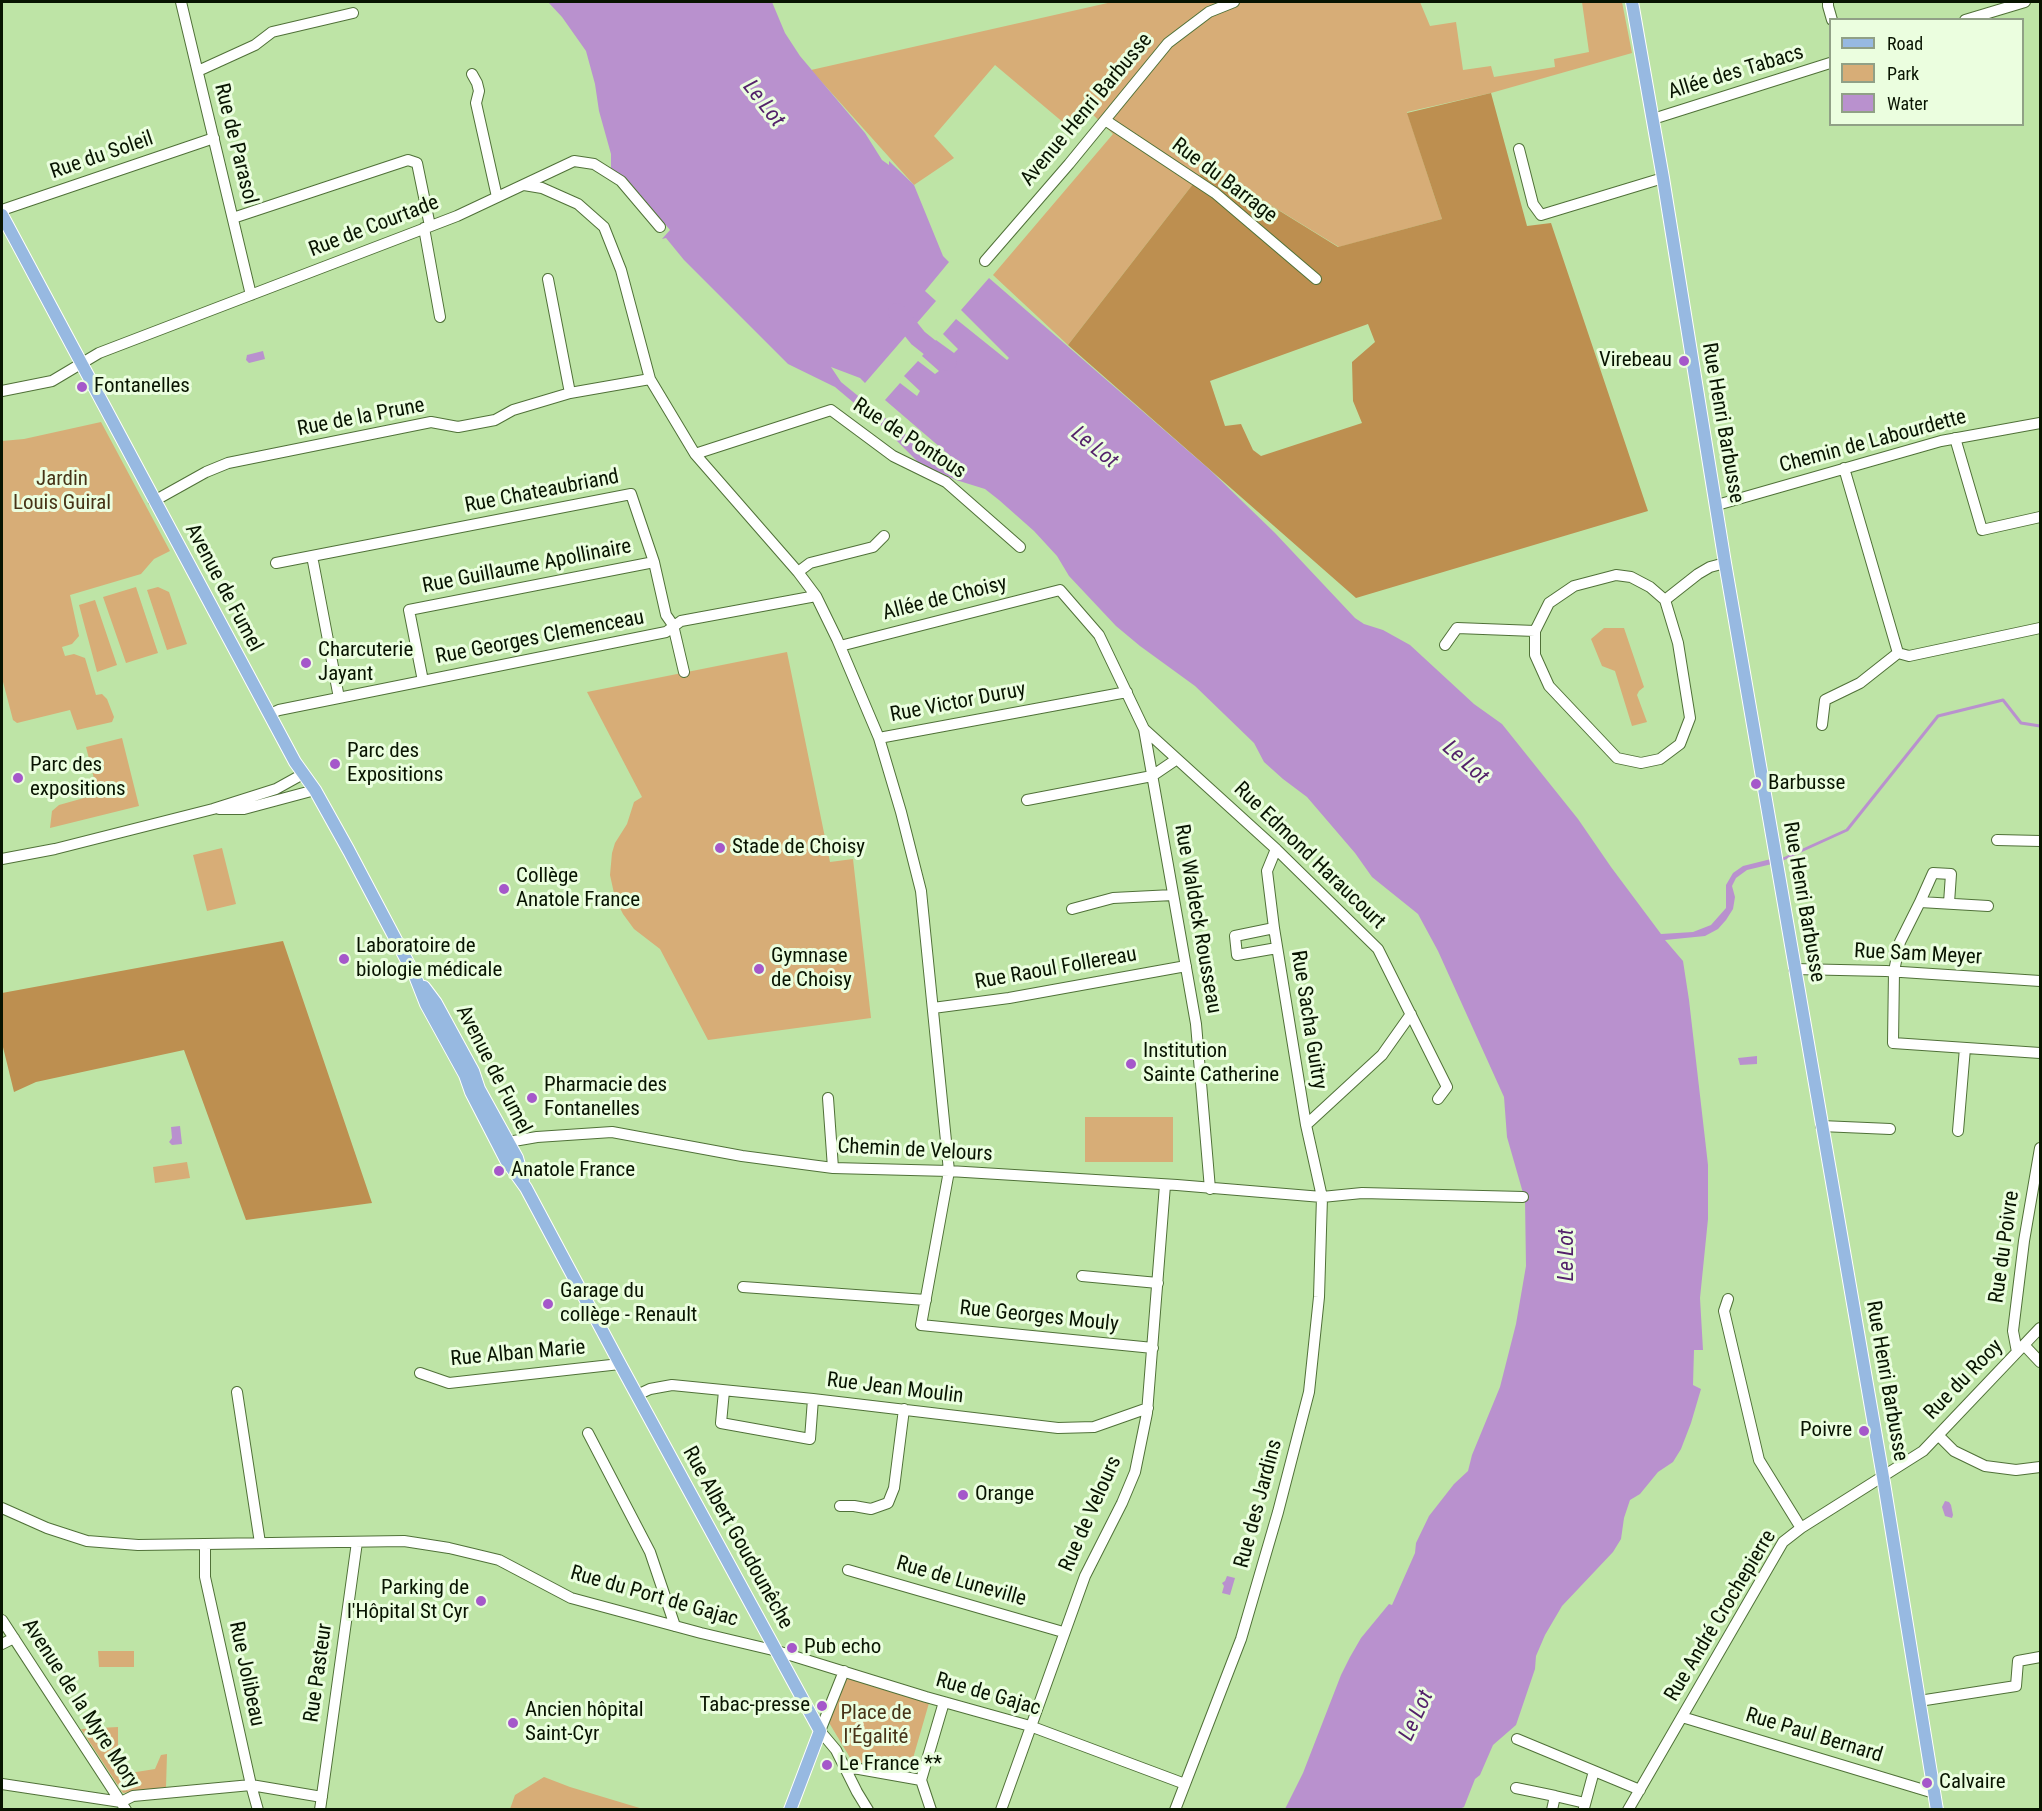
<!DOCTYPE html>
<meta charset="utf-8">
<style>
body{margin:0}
#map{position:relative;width:2042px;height:1811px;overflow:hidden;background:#bee4a6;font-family:"Roboto Condensed",sans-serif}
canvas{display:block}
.frame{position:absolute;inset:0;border:3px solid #081401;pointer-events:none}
.legend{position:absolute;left:1829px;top:18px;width:195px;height:108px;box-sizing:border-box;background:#ebfedf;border:2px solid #90a086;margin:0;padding:8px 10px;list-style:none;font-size:18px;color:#081401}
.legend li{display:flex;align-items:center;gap:12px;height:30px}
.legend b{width:30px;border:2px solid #90a086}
</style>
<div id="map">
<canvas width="2042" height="1811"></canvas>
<div class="frame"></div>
<ul class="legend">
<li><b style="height:8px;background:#97b9e1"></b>Road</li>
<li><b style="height:16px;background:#d7ad77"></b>Park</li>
<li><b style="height:16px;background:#b991ce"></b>Water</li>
</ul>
</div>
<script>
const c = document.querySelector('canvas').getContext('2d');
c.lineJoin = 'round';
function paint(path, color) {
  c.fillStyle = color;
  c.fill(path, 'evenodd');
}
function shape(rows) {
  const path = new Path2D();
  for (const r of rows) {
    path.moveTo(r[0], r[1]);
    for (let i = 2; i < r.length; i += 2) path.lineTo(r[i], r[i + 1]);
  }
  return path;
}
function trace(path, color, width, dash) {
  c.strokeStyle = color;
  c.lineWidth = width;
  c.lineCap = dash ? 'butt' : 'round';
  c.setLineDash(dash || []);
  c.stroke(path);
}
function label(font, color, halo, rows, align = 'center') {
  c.font = font + ' "Roboto Condensed",sans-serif';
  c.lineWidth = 6;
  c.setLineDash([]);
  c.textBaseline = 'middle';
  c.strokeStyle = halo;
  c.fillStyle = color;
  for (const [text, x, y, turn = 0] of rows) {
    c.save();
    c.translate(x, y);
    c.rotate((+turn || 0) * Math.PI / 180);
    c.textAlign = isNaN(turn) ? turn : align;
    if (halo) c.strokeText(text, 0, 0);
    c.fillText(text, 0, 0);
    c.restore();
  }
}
paint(shape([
 [1112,2,1420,2,1430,26,1456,22,1463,70,1491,66,1494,77,1555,67,1554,59,1589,52,1582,2,1622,2,1632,53,1491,93,1407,112,1442,219,1339,247,1207,166,1068,345,993,275,1113,134,1090,112,1071,129,995,65,934,136,954,158,914,185,811,70],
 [101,422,170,551,154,559,141,574,70,595,79,636,72,644,62,647,65,656,74,654,85,658,96,695,102,694,107,699,114,717,112,722,77,730,70,710,17,723,13,720,2,678,2,441,24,439],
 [136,587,158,653,126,663,103,597],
 [158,587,169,592,187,644,167,650,147,590],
 [95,600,117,665,97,672,79,605],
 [1604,628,1624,628,1644,687,1639,691,1637,695,1647,722,1632,726,1615,671,1602,666,1591,639],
 [787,652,830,862,853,859,871,1018,708,1040,660,949,634,929,623,914,615,898,610,875,612,853,615,843,627,824,634,802,642,797,587,692],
 [122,738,139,806,50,828,52,811,59,805,98,794,86,747],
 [222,848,236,904,207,911,193,855],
 [1085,1117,1173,1117,1173,1162,1085,1162],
 [187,1162,190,1178,155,1183,153,1167],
 [98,1651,134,1651,134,1667,99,1667],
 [844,1676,929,1703,909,1772,852,1761,828,1721],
 [118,1727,118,1760,130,1773,155,1769,161,1755,167,1754,166,1787,123,1793,81,1729],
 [544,1777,570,1787,643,1809,510,1809,515,1795]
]), '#d7ad77');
paint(shape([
 [1491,93,1527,226,1551,223,1648,511,1356,598,1068,345,1207,166,1338,247,1442,219,1407,113],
 [1368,324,1375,342,1352,362,1353,401,1362,423,1261,456,1253,450,1241,424,1225,426,1210,381],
 [283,941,372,1203,246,1220,184,1050,36,1082,14,1092,2,1043,2,993]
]), '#bd8f50');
paint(shape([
 [548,2,772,2,785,33,800,56,865,133,882,160,889,165,889,161,914,185,943,256,949,262,925,291,936,301,865,383,860,378,831,367,841,382,922,448,949,462,955,460,885,400,900,383,917,396,920,391,904,376,918,361,935,374,939,371,922,356,936,340,954,353,958,349,943,334,956,319,1007,360,1009,358,961,310,989,278,1209,469,1275,533,1355,618,1364,624,1383,630,1410,645,1474,704,1502,724,1578,819,1611,867,1661,934,1693,932,1711,925,1726,908,1726,885,1733,873,1743,866,1771,859,1772,864,1747,870,1736,878,1732,886,1735,897,1733,909,1726,920,1718,929,1705,936,1665,940,1683,961,1689,1000,1708,1165,1708,1219,1700,1298,1703,1350,1694,1350,1693,1385,1701,1389,1691,1423,1681,1449,1673,1462,1658,1472,1640,1494,1630,1500,1624,1518,1621,1539,1613,1552,1562,1606,1545,1635,1536,1656,1535,1669,1516,1725,1493,1745,1480,1775,1475,1779,1464,1807,1457,1810,1285,1809,1303,1773,1341,1675,1350,1657,1361,1638,1389,1604,1392,1605,1415,1553,1416,1543,1429,1516,1454,1484,1468,1471,1472,1455,1500,1387,1516,1324,1526,1266,1525,1200,1507,1137,1504,1097,1438,951,1418,914,1372,877,1355,853,1307,797,1283,779,1264,762,1254,743,1195,686,1140,646,1116,626,1069,576,1057,556,1034,531,999,500,985,489,956,480,919,463,886,430,835,387,788,364,684,260,666,238,662,239,670,230,631,184,611,168,611,154,599,111,595,84,586,51,562,17],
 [263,351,265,359,249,363,246,360,247,355],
 [1757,1056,1757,1064,1740,1065,1738,1058],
 [180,1126,182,1144,172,1145,169,1142,172,1138,171,1127],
 [1945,1501,1949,1502,1951,1505,1953,1515,1952,1518,1945,1516,1942,1507],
 [1227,1576,1235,1578,1230,1595,1222,1593,1224,1586,1222,1583,1225,1581]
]), '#b991ce');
trace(shape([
 [1781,860,1847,830,1938,716,2003,700,2021,723,2040,726]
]), '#b991ce', 3);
trace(shape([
 [897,312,918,338,948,362]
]), '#b991ce', 18);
const minor = shape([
 [181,2,251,295],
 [1828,2,1828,6,1832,20],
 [1965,20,2025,2],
 [198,71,255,45,272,32,353,13],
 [472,74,477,83,479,91,476,103,497,197],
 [1653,119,1830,63],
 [1105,120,1215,193,1316,279],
 [1519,149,1533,204,1541,215,1663,178],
 [524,185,542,188,578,204,604,227,621,270,650,379,695,454,798,572,816,596,837,639,879,738,1127,692],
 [2,210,214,138],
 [233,218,408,160,417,163,430,226],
 [424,228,440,317],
 [985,261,1069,164,1168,43,1209,12,1234,2],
 [548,279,570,393],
 [2,391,52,381,99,353,457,216,574,161,594,164,621,181,660,227],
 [1955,438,1982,530,2040,517],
 [695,454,831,410,893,456,946,482,1020,547],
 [1844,468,1898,653,1909,656,2040,628],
 [154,501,206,472,228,463,431,422,458,427,495,420,513,410,570,393,650,379],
 [1717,505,1941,441,2040,423],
 [312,556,339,698],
 [276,563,631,494,654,562,666,615,673,625,684,672],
 [798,572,810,563,873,547,884,536],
 [1616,575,1631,577,1650,587,1665,600,1678,643,1690,718,1680,744,1660,759,1641,763,1617,758,1549,686,1535,655,1535,631,1549,603,1574,586,1616,575],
 [1665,600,1698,574,1710,567,1725,563],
 [1445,645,1457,628,1535,631],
 [840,646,1060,590,1099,635,1144,729,1276,849,1378,949,1447,1087,1438,1099],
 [423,681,409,610,654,562],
 [270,714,279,710,666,632,681,621,816,596],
 [1822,725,1825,700,1860,683,1898,653],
 [1144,729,1196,1024,1210,1189],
 [879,738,901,812,921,891,949,1171,921,1325,1153,1348],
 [1027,800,1152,776,1177,759],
 [219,809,244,809,315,790],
 [1997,840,2040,841],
 [2,859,55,849,213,809,276,789,303,774],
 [1920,902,1933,873,1951,874,1949,903],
 [1988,906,1920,902,1900,942,1894,971,1893,1043,2040,1053],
 [1072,909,1113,898,1173,895],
 [1274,928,1235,936,1237,955,1277,948],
 [1794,969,1886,971,2040,981],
 [933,1008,1009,998,1186,966],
 [828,1098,833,1168],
 [1306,1125,1382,1055,1411,1014],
 [1821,1126,1890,1129],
 [1958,1131,1965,1048],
 [508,1142,537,1137,612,1132,742,1156,833,1168,949,1171,1177,1185,1322,1197,1362,1193,1523,1197],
 [1082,1276,1158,1283],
 [743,1287,926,1300],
 [1728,1299,1724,1311,1759,1460,1801,1528],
 [2024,1345,2040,1362],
 [2017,1352,2013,1331,2024,1241,2040,1148],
 [420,1373,449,1383,620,1364],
 [724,1391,721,1423,810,1439,813,1399],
 [237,1392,260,1543],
 [637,1395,650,1389,672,1385,813,1399,1058,1428,1094,1427,1148,1408],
 [588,1433,650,1552,675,1626],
 [1938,1435,1954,1451,1985,1466,2016,1470,2040,1467],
 [840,1506,854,1506,871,1509,888,1503,894,1488,904,1409],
 [2,1508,47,1528,87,1541,138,1545,404,1541,449,1548,499,1560,571,1598,701,1633,777,1651,926,1697,1030,1726,1185,1784],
 [205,1545,205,1577,251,1785,258,1810],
 [848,1570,1063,1632],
 [2,1620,126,1810],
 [2,1644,14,1638],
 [844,1671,820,1731,836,1750,857,1792,868,1810],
 [1919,1701,2016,1686,2018,1661,2040,1657],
 [1682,1717,1934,1793],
 [1517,1739,1640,1790],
 [846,1768,859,1769,921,1780],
 [2,1784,121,1802,133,1796,251,1785,322,1797],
 [1516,1788,1555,1796],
 [1584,1808,1594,1771],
 [320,1810,357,1542],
 [931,1810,921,1780,944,1702],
 [1001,1810,1085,1576,1122,1503,1135,1472,1147,1413,1165,1185],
 [1175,1810,1241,1639,1278,1512,1309,1392,1319,1297,1322,1197,1306,1125,1274,928,1267,871,1276,849],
 [1552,1810,1555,1796,1585,1803],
 [1628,1810,1783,1542,1801,1528,1923,1451,2040,1328]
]);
const major = shape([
 [1632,2,1663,178,1725,563,1883,1477,1937,1810],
 [2,215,295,762,315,790,349,851,415,976,426,1004,465,1075,471,1092,506,1160,526,1188,620,1364,820,1731,790,1810],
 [424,987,436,1003,473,1071,479,1089,517,1158,523,1179]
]);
trace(minor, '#507138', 12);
trace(major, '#fff', 14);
trace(minor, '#fff', 10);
trace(major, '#97b9e1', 12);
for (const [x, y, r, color] of [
 [1684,361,6,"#a558ca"],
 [82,387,6,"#a558ca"],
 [306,663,6,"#a558ca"],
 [335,764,6,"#a558ca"],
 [18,778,6,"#a558ca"],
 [1756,784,6,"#a558ca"],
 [720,848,6,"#a558ca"],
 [504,889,6,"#a558ca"],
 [344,959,6,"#a558ca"],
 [759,969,6,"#a558ca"],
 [1131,1064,6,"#a558ca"],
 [532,1098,6,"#a558ca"],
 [499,1171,6,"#a558ca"],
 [548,1304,6,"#a558ca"],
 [1864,1431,6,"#a558ca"],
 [963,1495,6,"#a558ca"],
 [481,1601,6,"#a558ca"],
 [792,1648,6,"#a558ca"],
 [822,1706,6,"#a558ca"],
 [513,1723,6,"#a558ca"],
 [827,1765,6,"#a558ca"],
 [1927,1783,6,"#a558ca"]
]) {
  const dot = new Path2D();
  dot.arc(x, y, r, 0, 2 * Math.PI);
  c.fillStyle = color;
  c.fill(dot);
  trace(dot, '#ebfedf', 2);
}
label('21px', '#081401', '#ebfedf', [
 ["Allée des Tabacs",1736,73,-17],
 ["Avenue Henri Barbusse",1087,110,-50],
 ["Rue de Parasol",235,144,76],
 ["Rue du Soleil",102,156,-19],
 ["Rue du Barrage",1224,181,37],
 ["Rue de Courtade",374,227,-21],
 ["Rue de la Prune",361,418,-11],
 ["Rue Henri Barbusse",1722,423,80],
 ["Rue de Pontous",909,439,33],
 ["Chemin de Labourdette",1873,442,-15],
 ["Rue Chateaubriand",542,492,-11],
 ["Rue Guillaume Apollinaire",527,567,-11],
 ["Avenue de Fumel",223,588,62],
 ["Allée de Choisy",945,599,-14],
 ["Rue Georges Clemenceau",540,638,-11],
 ["Rue Victor Duruy",958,703,-11],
 ["Rue Edmond Haraucourt",1309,856,44],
 ["Rue Henri Barbusse",1803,902,80],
 ["Rue Waldeck Rousseau",1197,919,80],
 ["Rue Sam Meyer",1918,955,3],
 ["Rue Raoul Follereau",1056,969,-10],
 ["Rue Sacha Guitry",1308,1020,81],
 ["Avenue de Fumel",493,1070,63],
 ["Chemin de Velours",915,1151,3],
 ["Rue du Poivre",2005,1247,-82],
 ["Rue Georges Mouly",1039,1317,6],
 ["Rue Alban Marie",518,1354,-5],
 ["Rue du Rooy",1964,1380,-46],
 ["Rue Henri Barbusse",1886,1381,80],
 ["Rue Jean Moulin",895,1389,7],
 ["Rue des Jardins",1259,1504,-75],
 ["Rue de Velours",1091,1514,-66],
 ["Rue Albert Goudounêche",737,1538,61],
 ["Rue de Luneville",961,1582,16],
 ["Rue du Port de Gajac",654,1597,16],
 ["Rue André Crochepierre",1721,1616,-59],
 ["Rue Pasteur",319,1673,-82],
 ["Rue Jolibeau",246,1674,78],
 ["Rue de Gajac",988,1695,16],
 ["Avenue de la Myre Mory",80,1704,57],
 ["Rue Paul Bernard",1814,1736,17]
]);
label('21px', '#081401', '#ebfedf', [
 ["Virebeau",1672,361,"right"],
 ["Fontanelles",94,387],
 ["Charcuterie",318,651],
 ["Jayant",318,675],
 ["Parc des",347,752],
 ["Expositions",347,776],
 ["Parc des",30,766],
 ["expositions",30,790],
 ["Barbusse",1768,784],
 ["Stade de Choisy",732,848],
 ["Collège",516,877],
 ["Anatole France",516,901],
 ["Laboratoire de",356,947],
 ["biologie médicale",356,971],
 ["Gymnase",771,957],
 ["de Choisy",771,981],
 ["Institution",1143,1052],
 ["Sainte Catherine",1143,1076],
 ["Pharmacie des",544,1086],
 ["Fontanelles",544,1110],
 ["Anatole France",511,1171],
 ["Garage du",560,1292],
 ["collège - Renault",560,1316],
 ["Poivre",1852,1431,"right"],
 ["Orange",975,1495],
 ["Parking de",469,1589,"right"],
 ["l'Hôpital St Cyr",469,1613,"right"],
 ["Pub echo",804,1648],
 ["Tabac-presse",810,1706,"right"],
 ["Ancien hôpital",525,1711],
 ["Saint-Cyr",525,1735],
 ["Le France **",839,1765],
 ["Calvaire",1939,1783]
], 'left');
label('21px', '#473317', '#ebfedf', [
 ["Jardin",62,480],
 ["Louis Guiral",62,504],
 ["Place de",876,1714],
 ["l'Égalité",876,1738]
]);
label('italic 22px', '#53216a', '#ebfedf', [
 ["Le Lot",763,104,52],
 ["Le Lot",1094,448,39],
 ["Le Lot",1465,763,42],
 ["Le Lot",1567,1255,-90],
 ["Le Lot",1417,1716,-65]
]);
</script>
